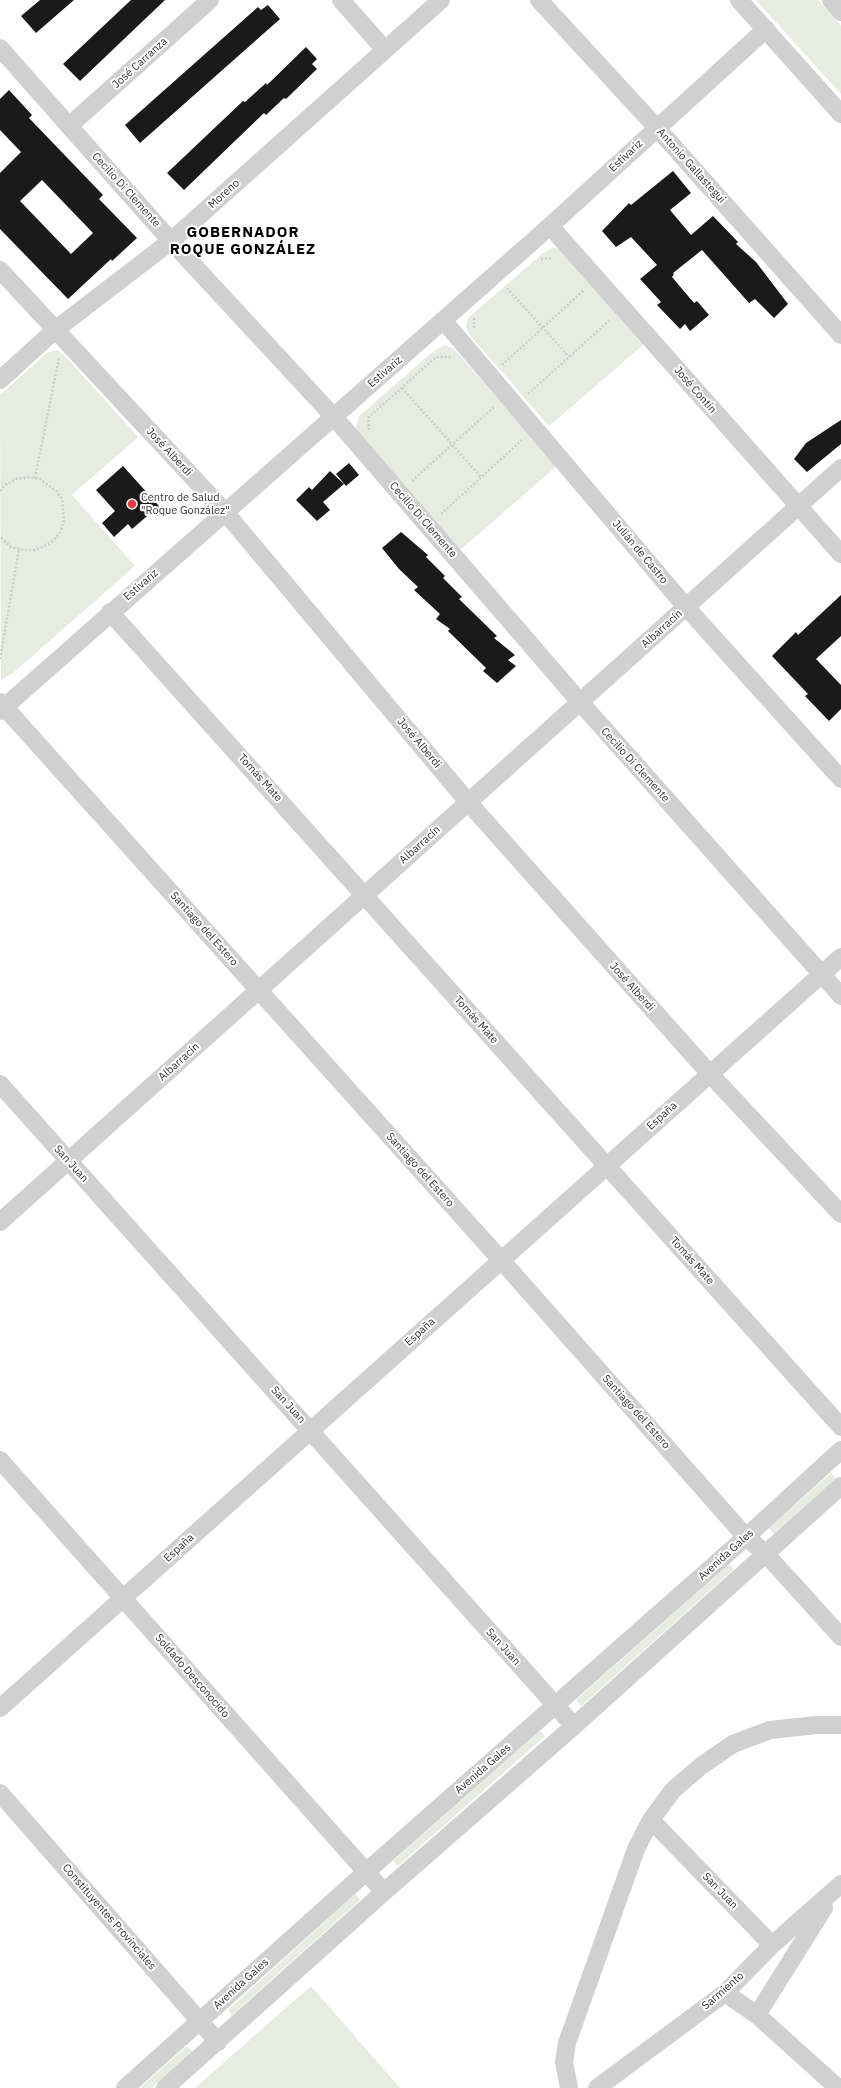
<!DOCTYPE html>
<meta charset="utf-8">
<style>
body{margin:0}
canvas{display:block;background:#fff}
</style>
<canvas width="841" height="2088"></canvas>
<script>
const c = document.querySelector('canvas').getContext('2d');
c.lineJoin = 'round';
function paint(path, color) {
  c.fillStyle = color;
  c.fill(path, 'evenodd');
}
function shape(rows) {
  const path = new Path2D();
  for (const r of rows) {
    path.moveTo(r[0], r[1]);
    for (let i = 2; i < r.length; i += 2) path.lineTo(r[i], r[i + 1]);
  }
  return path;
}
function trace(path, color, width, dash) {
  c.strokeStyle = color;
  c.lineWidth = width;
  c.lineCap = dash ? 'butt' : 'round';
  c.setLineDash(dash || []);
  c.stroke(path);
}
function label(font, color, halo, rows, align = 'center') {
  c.font = font + ' "IBM Plex Sans",sans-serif';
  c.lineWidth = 4;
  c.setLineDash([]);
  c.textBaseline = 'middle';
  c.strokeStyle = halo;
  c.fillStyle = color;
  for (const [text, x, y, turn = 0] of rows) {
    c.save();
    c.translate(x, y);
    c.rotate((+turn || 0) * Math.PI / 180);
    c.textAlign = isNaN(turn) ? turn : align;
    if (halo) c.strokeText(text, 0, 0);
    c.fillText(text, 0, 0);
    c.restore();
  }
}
paint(shape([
 [756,0,818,0,841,26,841,94],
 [552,248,560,249,643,345,549,426,469,334,466,326,468,318,542,254],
 [445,345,454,349,557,466,460,550,360,437,356,427,359,416,435,350],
 [57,350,64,355,138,437,72,495,135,566,13,673,1,680,0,395,47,353],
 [831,1473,836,1478,774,1534,769,1528],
 [729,1564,734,1569,581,1706,576,1700],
 [540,1731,545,1736,398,1866,393,1861],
 [355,1894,360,1900,232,2015,228,2010],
 [311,1986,400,2088,195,2088],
 [187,2046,193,2052,151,2088,140,2088]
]), '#e6ecdf');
paint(shape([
 [40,0,74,0,36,33,21,16],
 [131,0,165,0,80,81,63,64],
 [268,5,280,19,140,143,125,125,258,7,261,10],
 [306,47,317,59,312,64,317,69,286,99,284,98,266,115,264,113,184,190,167,173,243,101,245,102,266,83,267,85],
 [9,90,32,115,29,118,103,195,99,199,137,238,112,261,111,259,68,299,0,229,0,173,21,152,0,130,0,99],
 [42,180,93,233,71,254,20,201],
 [673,171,691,193,670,210,691,235,713,216,738,242,736,244,756,262,788,304,774,318,755,299,749,303,702,250,673,273,674,274,672,277,694,303,697,301,709,315,690,331,685,324,680,329,657,305,661,302,640,279,657,265,631,237,616,247,602,231,629,203,631,205],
 [841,420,841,444,807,472,794,459,806,443],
 [349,463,359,475,346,486,336,474],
 [123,466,159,506,132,529,128,524,114,537,102,523,115,511,96,490],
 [330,471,344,484,323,502,330,510,317,521,296,500,309,487,312,490],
 [401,532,428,555,426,557,445,576,443,578,462,597,459,599,497,636,494,638,515,655,508,660,516,666,497,683,483,671,486,668,448,631,450,629,436,619,440,614,414,590,418,587,399,569,382,548],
 [841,595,841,636,816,659,841,685,841,709,829,721,805,696,808,694,772,656,796,632,798,635]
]), '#1a1a1a');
trace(shape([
 [541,259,553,258],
 [507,288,569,357],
 [474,328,474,318],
 [502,365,584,290],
 [402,388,481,477],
 [528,394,610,320],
 [369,430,368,418,436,357,451,357],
 [35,478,59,358],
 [412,481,494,407],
 [0,491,5,485,16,479,28,477,40,479,56,491,62,499,64,520,61,531,54,540,45,546,35,550,23,550,11,547,0,537],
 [441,514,522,440],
 [0,659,19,549]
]), '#cdcdcd', 2.5, [2, 2]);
trace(shape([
 [341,0,385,50],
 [539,0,657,128,841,335],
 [739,0,841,114],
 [831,0,841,12],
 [0,48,171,241,334,417,580,702,841,996],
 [69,126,210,0],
 [550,226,841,554],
 [0,270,225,512,468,802,710,1074,841,1214],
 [443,320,686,607,841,779],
 [0,380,55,330,171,241,441,0],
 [110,612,841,1427],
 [0,702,501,1260,746,1537,765,1553,841,1637],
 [0,711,550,226,766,29],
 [0,1084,574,1726],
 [0,1222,841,468],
 [0,1460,384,1892],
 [0,1708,841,957],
 [0,1793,218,2042],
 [651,1820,772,1945],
 [725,1993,757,2015,838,2088],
 [757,2015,824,1908],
 [125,2088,366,1872,746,1537,841,1450],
 [165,2088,384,1892,574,1726,841,1486],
 [569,2088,564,2062,567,2043,636,1849,651,1820,673,1790,701,1766,733,1744,770,1730,817,1725,841,1725],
 [597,2088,725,1993,772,1945,841,1884]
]), '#d0d0d0', 18);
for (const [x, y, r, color] of [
 [132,504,5,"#e63946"]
]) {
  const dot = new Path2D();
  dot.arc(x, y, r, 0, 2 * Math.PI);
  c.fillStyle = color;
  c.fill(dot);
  trace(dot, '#fff', 1.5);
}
label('11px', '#333', '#fff', [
 ["José Carranza",140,63,-42],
 ["Estivariz",626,156,-43],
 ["Antonio Gallastegui",691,166,48],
 ["Cecilio Di Clemente",126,190,48],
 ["Moreno",224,194,-42],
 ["Estivariz",385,372,-41],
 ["José Contín",695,390,49],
 ["José Alberdi",169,452,47],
 ["Cecilio Di Clemente",423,520,49],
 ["Julián de Castro",640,552,50],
 ["Estivariz",141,585,-41],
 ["Albarracín",662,629,-42],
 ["José Alberdi",419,743,50],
 ["Cecilio Di Clemente",635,765,48],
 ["Tomás Mate",260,778,48],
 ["Albarracín",420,845,-42],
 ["Santiago del Estero",204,929,48],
 ["José Alberdi",632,987,48],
 ["Tomás Mate",476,1020,48],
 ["Albarracín",179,1062,-42],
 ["España",662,1116,-42],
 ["San Juan",71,1164,48],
 ["Santiago del Estero",420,1170,48],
 ["Tomás Mate",692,1261,48],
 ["España",420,1332,-42],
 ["San Juan",288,1405,48],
 ["Santiago del Estero",636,1412,48],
 ["España",179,1548,-42],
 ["Avenida Gales",726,1555,-42],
 ["San Juan",503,1647,48],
 ["Soldado Desconocido",192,1676,49],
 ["Avenida Gales",483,1769,-41],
 ["San Juan",720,1891,46],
 ["Constituyentes Provinciales",109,1917,49],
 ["Avenida Gales",241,1984,-42],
 ["Sarmiento",723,1991,-41]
]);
label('11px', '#333', '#fff', [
 ["Centro de Salud",141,498],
 ["\"Roque González\"",141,511]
], 'left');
c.letterSpacing = '1px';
label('bold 15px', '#000', '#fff', [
 ["GOBERNADOR",243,233],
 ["ROQUE GONZÁLEZ",243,250]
]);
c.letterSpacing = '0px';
</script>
